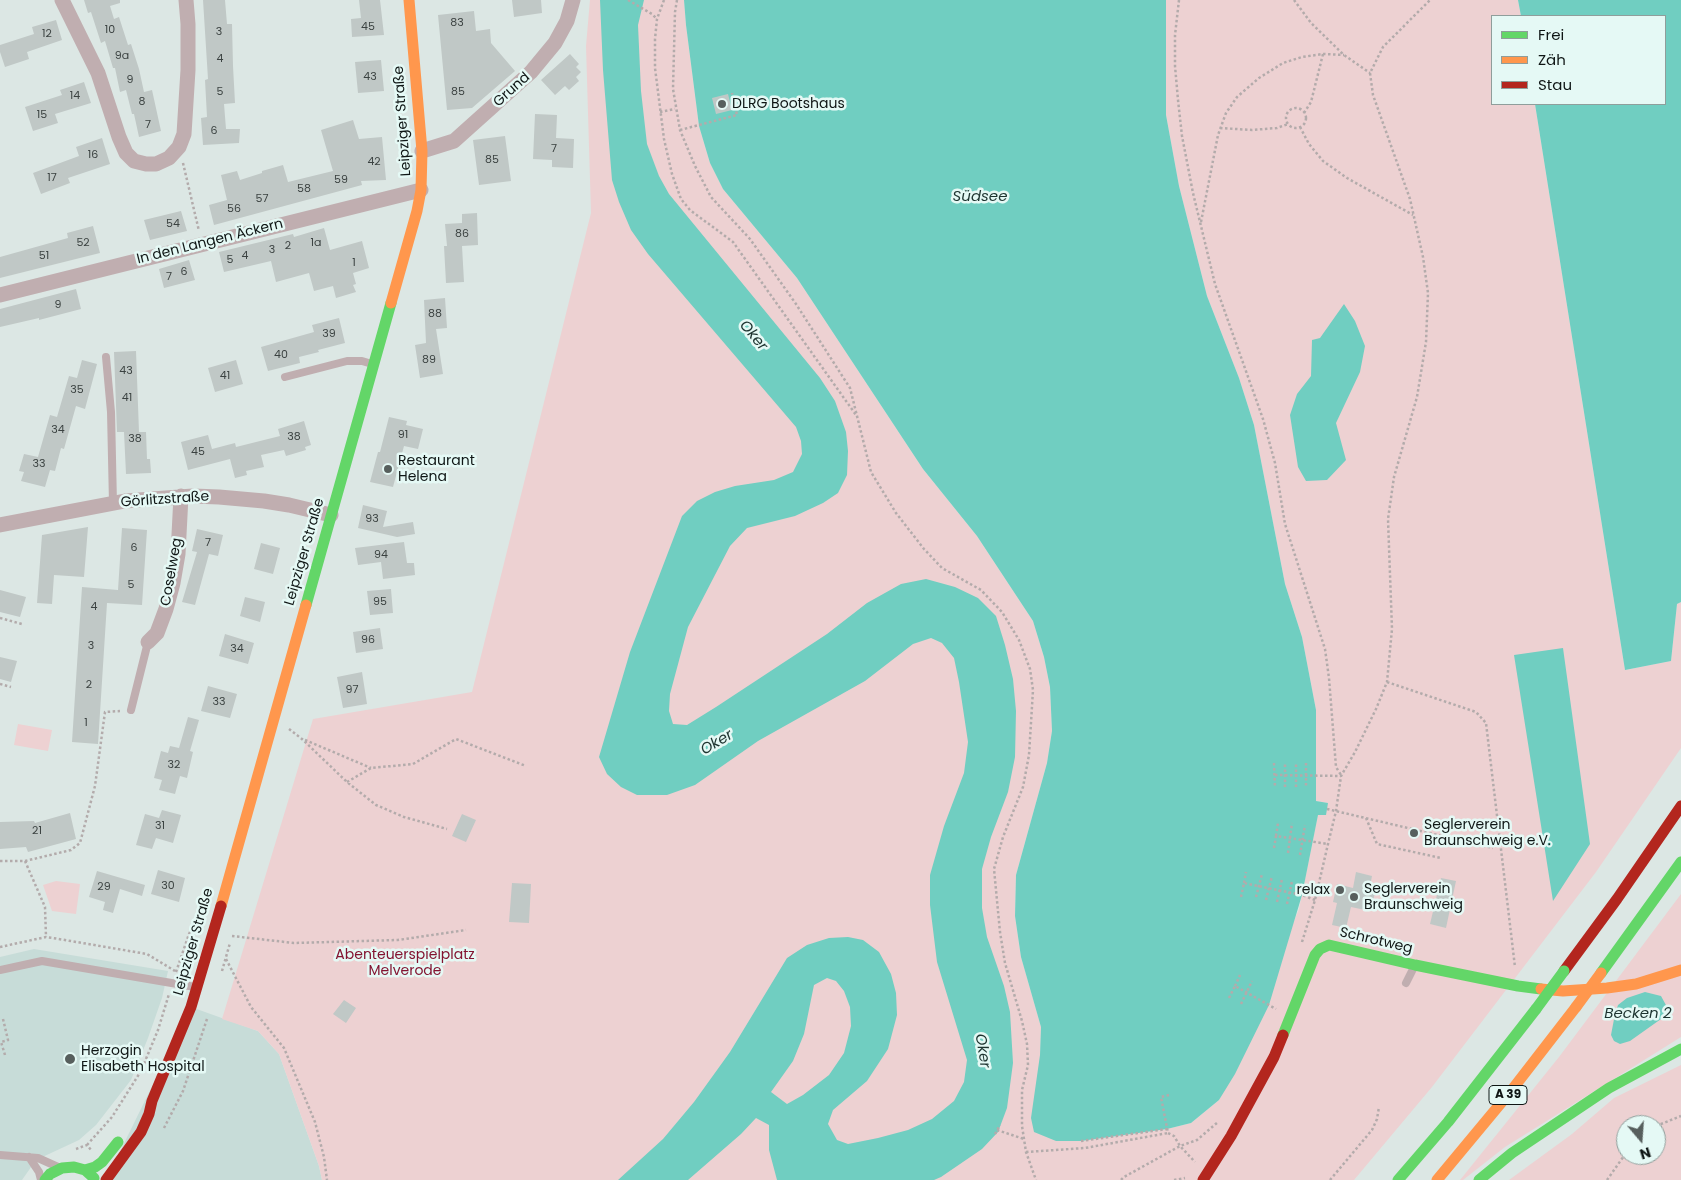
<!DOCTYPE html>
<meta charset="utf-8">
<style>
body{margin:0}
#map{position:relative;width:1681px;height:1180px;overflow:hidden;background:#dce7e4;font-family:Poppins,sans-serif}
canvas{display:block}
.legend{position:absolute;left:1491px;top:15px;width:175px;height:90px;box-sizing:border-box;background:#e5f9f5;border:1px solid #8f9e9b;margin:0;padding:6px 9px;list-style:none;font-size:15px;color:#0f1615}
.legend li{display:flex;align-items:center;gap:10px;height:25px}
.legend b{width:25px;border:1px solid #8f9e9b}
.north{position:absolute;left:1616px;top:1115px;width:50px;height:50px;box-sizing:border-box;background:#e5f9f5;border:1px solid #8f9e9b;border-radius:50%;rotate:162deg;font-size:14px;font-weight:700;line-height:20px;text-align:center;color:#0f1615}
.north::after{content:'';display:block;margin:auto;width:18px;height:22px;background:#575f5d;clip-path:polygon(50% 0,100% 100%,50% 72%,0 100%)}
</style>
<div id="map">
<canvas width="1681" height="1180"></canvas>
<ul class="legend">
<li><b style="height:6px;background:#63d668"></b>Frei</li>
<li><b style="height:6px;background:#ff974d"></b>Zäh</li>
<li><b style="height:6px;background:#b3261e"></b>Stau</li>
</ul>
<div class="north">N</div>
</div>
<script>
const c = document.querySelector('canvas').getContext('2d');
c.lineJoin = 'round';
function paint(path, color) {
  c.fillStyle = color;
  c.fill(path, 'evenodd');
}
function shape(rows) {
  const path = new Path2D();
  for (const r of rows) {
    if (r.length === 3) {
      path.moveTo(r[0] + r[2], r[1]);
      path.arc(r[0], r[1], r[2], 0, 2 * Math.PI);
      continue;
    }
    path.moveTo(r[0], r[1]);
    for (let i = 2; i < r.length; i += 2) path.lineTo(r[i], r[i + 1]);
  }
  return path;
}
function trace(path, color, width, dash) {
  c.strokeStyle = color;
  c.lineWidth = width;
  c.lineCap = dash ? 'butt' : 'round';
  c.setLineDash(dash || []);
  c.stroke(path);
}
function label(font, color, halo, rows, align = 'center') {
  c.font = font + ' Poppins,sans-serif';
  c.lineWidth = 5;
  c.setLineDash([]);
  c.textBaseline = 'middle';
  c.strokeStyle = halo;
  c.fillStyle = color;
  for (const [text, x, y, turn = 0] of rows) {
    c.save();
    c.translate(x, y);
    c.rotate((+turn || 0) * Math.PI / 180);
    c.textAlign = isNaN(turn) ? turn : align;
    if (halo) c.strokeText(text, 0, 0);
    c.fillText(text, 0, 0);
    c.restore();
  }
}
paint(shape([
 [34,949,168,971,162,998,148,1038,131,1080,96,1125,79,1140,36,1160,22,1180,0,1180,0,957],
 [191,1007,258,1031,279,1054,319,1166,322,1180,106,1180]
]), '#c7dcd8');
paint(shape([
 [590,0,684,0,686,25,699,126,710,163,723,189,797,278,923,469,977,536,1033,621,1044,657,1050,687,1052,731,1047,763,1016,875,1015,916,1021,957,1041,1027,1040,1055,1081,1141,1167,1129,1191,1123,1219,1100,1299,909,1318,814,1328,803,1316,801,1316,710,1302,637,1285,584,1254,425,1239,378,1207,296,1179,186,1166,115,1166,0,1518,0,1521,16,1492,16,1492,104,1535,104,1625,670,1671,661,1677,604,1681,602,1681,748,1596,872,1432,1087,1354,1180,322,1180,319,1166,279,1054,258,1031,222,1019,313,719,472,692,591,213,586,46],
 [18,724,52,730,48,751,14,745],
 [56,881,80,884,76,914,52,911,43,885],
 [1681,894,1681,1037,1505,1147,1463,1180,1460,1180,1559,1057],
 [1681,1065,1681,1180,1509,1180,1572,1134,1614,1098],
 [1626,1125,1656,1125,1656,1155,1626,1155]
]), '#edd1d2');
paint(shape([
 [600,0,644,0,638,25,641,91,647,144,659,176,669,194,820,378,835,401,846,432,848,451,847,475,838,493,823,503,795,516,747,528,730,546,688,627,670,694,669,711,673,724,687,725,716,707,827,634,867,603,901,584,926,579,955,587,978,598,996,616,1005,645,1013,679,1016,711,1015,757,1008,792,991,837,982,869,982,908,987,937,1004,986,1010,1012,1013,1063,1007,1108,998,1132,982,1149,941,1177,934,1180,777,1180,769,1150,769,1125,756,1118,741,1134,688,1180,618,1180,663,1139,694,1102,730,1052,787,958,807,945,829,938,848,937,863,940,879,952,891,974,896,993,897,1015,888,1049,867,1081,833,1110,828,1124,837,1140,848,1144,878,1138,908,1130,932,1119,954,1101,964,1082,967,1060,937,962,930,905,930,875,944,826,964,773,968,742,959,682,954,658,942,643,931,638,913,644,865,681,758,741,695,785,667,795,637,795,621,787,607,774,599,757,630,652,682,516,697,501,715,492,735,486,774,480,793,472,802,454,801,441,796,427,648,254,631,230,619,202,612,180,603,70],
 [827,978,836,981,844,991,850,1007,851,1026,844,1053,829,1075,803,1095,787,1104,771,1092,793,1061,804,1034,814,985],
 [684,0,1166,0,1166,115,1179,186,1207,296,1239,378,1254,425,1285,584,1302,637,1316,710,1316,801,1328,803,1326,815,1318,815,1302,895,1269,1005,1235,1074,1219,1100,1191,1123,1167,1129,1081,1141,1056,1141,1034,1132,1031,1118,1040,1055,1041,1027,1021,957,1015,916,1016,875,1047,763,1052,731,1050,687,1044,657,1033,621,977,536,923,469,797,278,723,189,710,163,699,126,686,25],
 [1518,0,1681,0,1681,602,1677,604,1671,661,1625,670,1535,104,1665,104,1665,16,1521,16],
 [1344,304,1355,321,1365,346,1360,372,1336,423,1346,460,1327,480,1306,481,1298,467,1290,415,1297,394,1311,376,1312,340,1320,338],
 [1563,648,1590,844,1553,901,1514,655],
 [1645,992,1661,996,1667,1007,1661,1019,1630,1041,1620,1044,1614,1041,1611,1035,1615,1014,1618,1005,1627,998]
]), '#70cec1');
paint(shape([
 [84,0,120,0,120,3,110,6,114,19,119,17,128,45,131,44,139,69,144,92,152,90,161,131,139,137,134,114,132,114,126,90,120,92,115,68,113,68,105,41,101,43,91,12,88,13],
 [203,0,225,0,227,24,232,24,233,66,235,103,224,104,226,129,240,129,239,143,203,145,201,118,207,117,205,80,208,79],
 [359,0,380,0,384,35,352,37,351,19,361,18],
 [512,0,541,0,542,13,514,17],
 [474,11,476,31,490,29,491,43,515,71,472,108,447,110,438,15],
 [56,20,62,40,27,52,29,59,5,67,0,52,0,45,34,34,32,27],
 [570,54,579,64,576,67,581,72,576,77,579,81,569,90,565,86,555,95,541,80],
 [381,60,384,91,358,93,355,62],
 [84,82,91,103,55,114,58,123,33,131,25,107,62,95,60,90],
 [728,94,732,110,716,114,712,98],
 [535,114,557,115,556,138,574,139,573,168,552,167,552,160,533,159],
 [353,120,359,139,382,137,386,180,361,181,362,185,214,225,209,205,227,200,221,175,237,171,240,180,262,173,262,171,283,165,288,182,333,171,321,130],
 [505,136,511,181,479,185,473,140],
 [102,138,110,164,68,178,70,183,41,194,33,173,79,156,76,147],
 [181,211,187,231,150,240,144,220],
 [477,213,478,245,462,246,464,282,446,283,444,246,447,246,445,224,462,223,462,214],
 [93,226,100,253,0,278,0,257,68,238,67,233],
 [324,228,330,250,362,241,369,268,353,273,356,284,353,285,356,292,336,298,333,286,314,291,309,273,276,282,271,261,224,272,219,252,293,234,294,237],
 [189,260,195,280,164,288,159,269],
 [76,289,81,309,39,320,39,318,0,327,0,309],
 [445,298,447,328,436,329,443,374,420,378,415,345,426,343,424,300],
 [339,318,345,343,318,350,319,352,299,357,300,363,268,371,261,347,314,332,312,325],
 [136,351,139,432,146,432,147,459,150,459,151,473,126,474,124,432,117,432,114,352],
 [82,360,97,364,85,409,76,406,64,449,61,448,55,471,50,470,45,487,21,481,24,472,19,471,24,454,38,457,50,415,57,417,69,376,77,378],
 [236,360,243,384,215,392,208,368],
 [389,417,407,421,406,425,423,429,418,449,404,446,393,487,370,482,378,452,380,452],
 [304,421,311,445,305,447,306,450,286,456,284,450,261,455,264,467,246,471,247,475,235,478,230,459,188,470,181,442,208,435,212,449,235,443,236,447,280,436,278,429],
 [363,505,387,511,383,527,413,522,415,534,397,537,358,528],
 [88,527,84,577,54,575,52,604,37,603,42,535],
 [122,528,147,530,142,605,107,603,98,744,72,742,82,587,118,590],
 [197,529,223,535,218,556,209,554,195,605,182,602,197,552,192,551],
 [404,542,407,563,414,563,415,575,383,579,381,562,358,565,355,548],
 [261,543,280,548,273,574,254,569],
 [391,589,393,613,370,615,367,591],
 [0,590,26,597,20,617,0,612],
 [245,597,265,602,260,622,240,616],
 [380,628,383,649,356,653,353,632],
 [225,634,254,643,248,664,219,656],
 [0,657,17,661,11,682,0,679],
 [362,672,367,704,343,708,337,677],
 [208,686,237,694,230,718,201,711],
 [188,717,199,720,190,751,193,752,187,778,180,776,175,794,159,790,162,780,154,778,161,751,168,753,170,746,179,748],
 [162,810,181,815,173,843,156,838,152,849,136,845,145,814,159,818],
 [70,813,76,839,28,852,26,847,0,849,0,822,34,821,35,823],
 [462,814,476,820,466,842,452,836],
 [158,870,185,878,179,902,151,894],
 [97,871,145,885,142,896,120,889,113,913,103,910,105,902,89,897],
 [1356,872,1372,876,1369,891,1375,893,1370,911,1351,907,1346,928,1332,925,1337,903,1333,902,1337,884,1353,888],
 [1441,878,1456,881,1446,928,1430,924],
 [512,883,531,884,529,923,509,922],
 [344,1000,356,1008,346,1023,333,1014]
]), '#c0c8c6');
trace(shape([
 [628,0,652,14,657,19],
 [664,0,657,19,655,39,655,68,664,139,672,174,681,199,690,210,733,242,856,415],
 [677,0,675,12,673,89,680,130,695,166,711,197,750,239,796,304,850,388,871,472,896,513,924,549,942,568,981,590,1002,612,1019,640,1030,669,1033,690,1029,755,1023,787,1003,837,994,869,1000,932,1005,963,1022,1021,1027,1044,1028,1065,1022,1090,1022,1126,1026,1152,1036,1180],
 [1179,0,1175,35,1175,66,1178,100,1182,136,1193,193,1215,284,1263,419,1275,463,1285,524,1325,649,1329,678,1336,767,1341,775],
 [1294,0,1311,23,1344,55,1370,73],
 [735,106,753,102],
 [1296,118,10],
 [660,112,675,109],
 [1304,113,1311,102,1323,54],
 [1300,127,1309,144,1323,161,1347,178,1413,215],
 [1220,128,1252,130,1277,128,1288,124],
 [680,130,737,115,732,93],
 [183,163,199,231],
 [1201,222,1218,135,1226,113,1237,97,1259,78,1283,63,1302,57,1323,54,1344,55],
 [0,618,22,624],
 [1387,682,1476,712,1486,723,1515,967],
 [0,684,11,687],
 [289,729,302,739,347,782,376,805,404,817,447,829],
 [305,740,371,768],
 [1274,763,1275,787],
 [1306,763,1306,787],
 [1275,775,1341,776],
 [347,782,371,768,413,764,456,739,526,766],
 [1285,787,1285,763],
 [1296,787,1296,763],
 [1327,809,1493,848],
 [1366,818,1377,844,1441,858],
 [1276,836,1278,823],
 [1274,848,1276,836,1328,844],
 [1288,853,1292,823],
 [1300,855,1305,825],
 [0,861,25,861,71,850,80,843,95,786,105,712,120,711],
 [25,861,45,907,46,937],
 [1244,883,1246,872],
 [1241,897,1244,883,1302,895,1315,900],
 [1256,897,1262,874],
 [1266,900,1272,876],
 [1277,902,1282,879],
 [1287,904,1292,881],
 [232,936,294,943,398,940,466,930],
 [1302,942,1315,900,1328,844,1336,811,1341,776,1355,752,1376,709,1387,682,1392,629,1388,519,1394,477,1417,397,1426,342,1428,293,1423,257,1410,199,1373,95,1370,73,1383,47,1430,0],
 [0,947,46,937,53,938,147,954,175,971],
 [226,959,251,1007,284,1048,315,1122,324,1157,327,1180],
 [222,971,230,943],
 [176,972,189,934,197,919],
 [1235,986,1240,975],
 [1229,998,1235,986,1276,1009],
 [1241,1004,1252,981],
 [3,1019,8,1040,1,1042,5,1055],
 [1169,1095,1161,1097,1168,1133,1174,1136,1180,1146,1195,1162],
 [1656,1126,1681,1116],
 [164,1128,183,1091,207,1019],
 [997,1130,1024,1139],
 [995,1134,1000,1125],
 [1081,1141,1167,1129],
 [87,1145,112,1117,141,1071,158,1030,169,994],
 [76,1149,87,1145,91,1150],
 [1026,1152,1085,1148,1168,1133],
 [1121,1180,1124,1177,1180,1146,1197,1140,1218,1122],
 [1174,1180,1185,1178],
 [1330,1180,1372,1130,1377,1119,1379,1107],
 [1607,1180,1626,1153]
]), '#b3abab', 2.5, [2.5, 2.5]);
trace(shape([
 [106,357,111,412,113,504],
 [285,377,347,361,362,361,372,364],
 [131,710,148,642],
 [0,970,42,961,195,987],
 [1406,983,1414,967],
 [0,1155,38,1158,58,1167],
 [29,1157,39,1172,41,1180]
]), '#c0aeb0', 8);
trace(shape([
 [62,0,98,73,119,137,126,153,134,161,146,164,156,164,169,158,179,147,184,134,188,70,188,24,186,0],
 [422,151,454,141,531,72,555,43,567,21,573,0],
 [0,295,421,190],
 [0,525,125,501,193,496,219,497,264,501,289,505,331,515],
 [148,642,157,633,166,609,173,583,178,554,181,496]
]), '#c0aeb0', 15);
trace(shape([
 [306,605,391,303],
 [1601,973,1681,862],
 [1283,1035,1315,955,1320,949,1329,945,1415,965,1518,986,1541,989],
 [85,1170,95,1167,102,1162,118,1142],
 [45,1180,50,1174,62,1168,74,1167,85,1170,94,1178],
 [1398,1180,1448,1122,1536,1009],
 [1479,1180,1512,1153,1609,1088,1681,1049]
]), '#63d668', 11);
trace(shape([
 [391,303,417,211,421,190,422,151,409,0],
 [221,906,306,605],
 [1541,989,1563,991,1607,988,1636,984,1681,970],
 [1437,1180,1511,1091,1576,1007]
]), '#ff974d', 11);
trace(shape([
 [1564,971,1617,899,1681,806],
 [106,1180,141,1132,149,1114,152,1101,191,1007,221,906],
 [1203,1180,1231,1136,1274,1057,1283,1035]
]), '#b3261e', 11);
trace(shape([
 [1536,1009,1564,971]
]), '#63d668', 11);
trace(shape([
 [1576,1007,1601,973]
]), '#ff974d', 11);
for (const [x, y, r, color] of [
 [722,104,5,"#575f5d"],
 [388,469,5,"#575f5d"],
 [1414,833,5,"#575f5d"],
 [1340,890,5,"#575f5d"],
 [1354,897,5,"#575f5d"],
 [70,1059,6,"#575f5d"]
]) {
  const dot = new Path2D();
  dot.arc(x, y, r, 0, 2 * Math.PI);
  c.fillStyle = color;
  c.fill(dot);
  trace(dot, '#e5f9f5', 2);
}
label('11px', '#3b4241', null, [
 ["83",457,23],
 ["45",368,27],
 ["10",110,30],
 ["3",219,32],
 ["12",47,34],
 ["9a",122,56],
 ["4",220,59],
 ["43",370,77],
 ["9",130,80],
 ["5",220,92],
 ["85",458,92],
 ["14",75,96],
 ["8",142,102],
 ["15",42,115],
 ["7",148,125],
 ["6",214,131],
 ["7",554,149],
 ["16",93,155],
 ["85",492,160],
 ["42",374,162],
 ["17",52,178],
 ["59",341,180],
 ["58",304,189],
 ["57",262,199],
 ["56",234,209],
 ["54",173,224],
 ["86",462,234],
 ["52",83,243],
 ["1a",316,243],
 ["2",288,246],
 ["3",272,250],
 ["51",44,256],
 ["4",245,256],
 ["5",230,260],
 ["1",354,263],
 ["6",184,272],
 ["7",169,277],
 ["9",58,305],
 ["88",435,314],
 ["39",329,334],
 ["40",281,355],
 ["89",429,360],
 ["43",126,371],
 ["41",225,376],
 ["35",77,390],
 ["41",127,398],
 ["34",58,430],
 ["91",403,435],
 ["38",294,437],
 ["38",135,439],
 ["45",198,452],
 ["33",39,464],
 ["93",372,519],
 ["7",208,543],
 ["6",134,548],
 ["94",381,555],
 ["5",131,585],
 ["95",380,602],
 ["4",94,607],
 ["96",368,640],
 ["3",91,646],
 ["34",237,649],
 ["2",89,685],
 ["97",352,690],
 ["33",219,702],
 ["1",86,723],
 ["32",174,765],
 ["31",160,826],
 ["21",37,831],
 ["30",168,886],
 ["29",104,887]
]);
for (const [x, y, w] of [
 [1508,1095,38]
]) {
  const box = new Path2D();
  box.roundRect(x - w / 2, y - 9.5, w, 19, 4);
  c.fillStyle = '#e5f9f5';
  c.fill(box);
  trace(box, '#0f1615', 1);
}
label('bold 12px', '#0f1615', null, [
 ["A 39",1508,1095]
]);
label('14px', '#0f1615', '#e5f9f5', [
 ["Grund",512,90,-42],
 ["Leipziger Straße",403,121,-94],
 ["In den Langen Äckern",210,242,-14],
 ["Görlitzstraße",165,500,-4],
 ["Leipziger Straße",305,552,-74],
 ["Coselweg",172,572,-80],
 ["Schrotweg",1376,941,13],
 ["Leipziger Straße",194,942,-74]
]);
label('14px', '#0f1615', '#e5f9f5', [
 ["DLRG Bootshaus",732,104],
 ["Restaurant",398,461],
 ["Helena",398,477],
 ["Seglerverein",1424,825],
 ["Braunschweig e.V.",1424,841],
 ["Seglerverein",1364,889],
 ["Braunschweig",1364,905],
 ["relax",1330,890,"right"],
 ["Herzogin",81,1051],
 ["Elisabeth Hospital",81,1067]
], 'left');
label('14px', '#831431', '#e5f9f5', [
 ["Abenteuerspielplatz",405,955],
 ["Melverode",405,971]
]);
label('italic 15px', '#1d332f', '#e5f9f5', [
 ["Südsee",980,197],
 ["Oker",753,336,50],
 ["Oker",717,743,-31],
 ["Becken 2",1638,1014],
 ["Oker",982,1051,81]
]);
</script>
